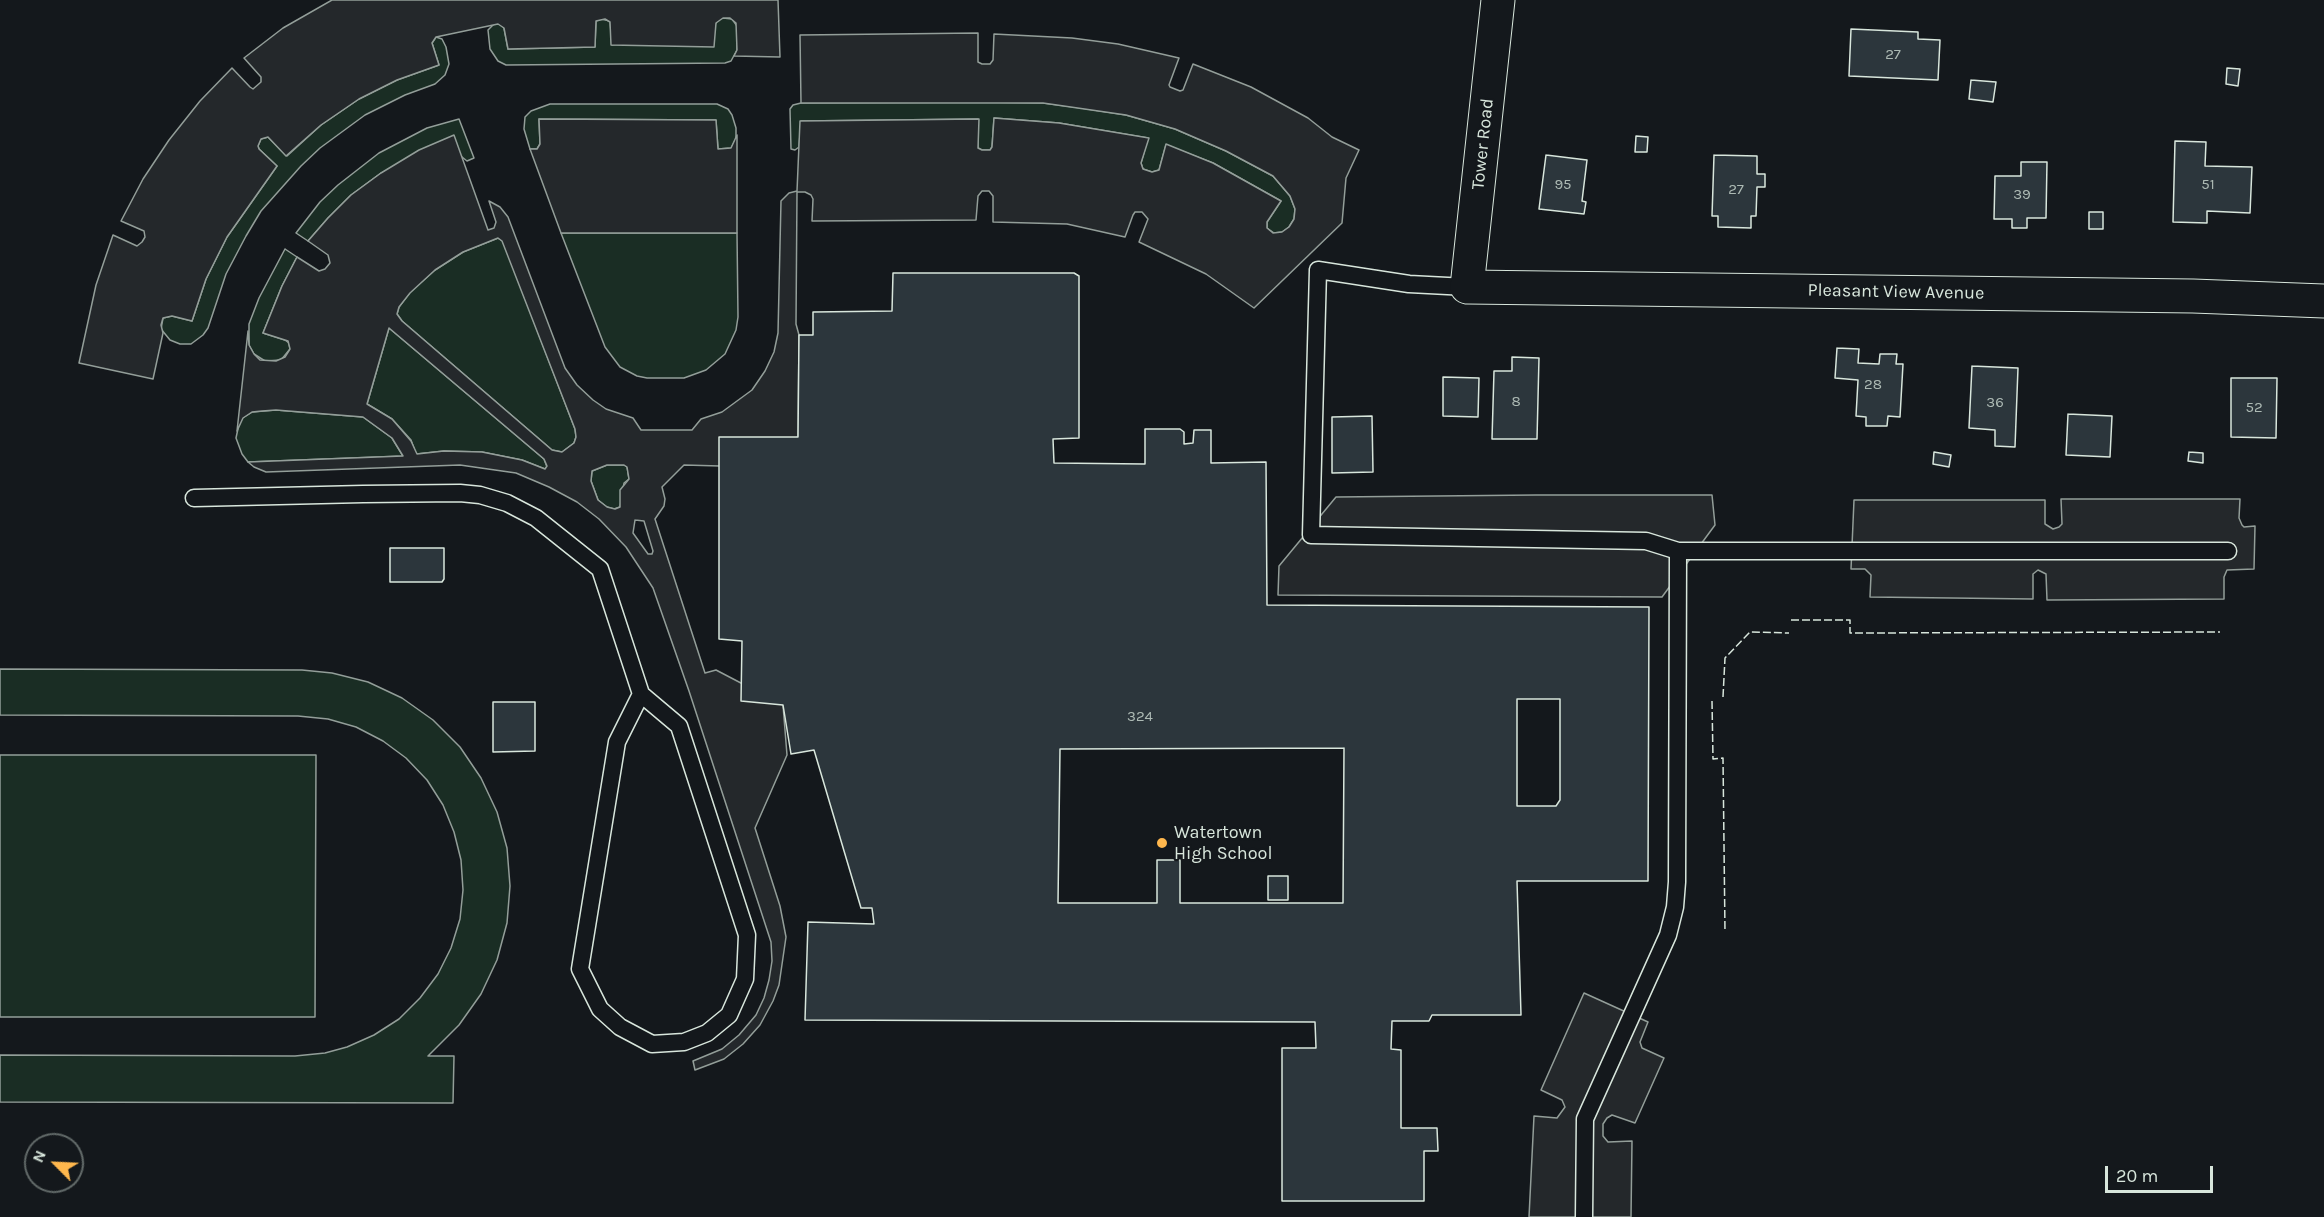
<!DOCTYPE html>
<style>
body{margin:0}
#map{position:relative;width:2324px;height:1217px;overflow:hidden;background:#14181c;font-family:Karla,sans-serif}
canvas{display:block}
.north{position:absolute;left:24px;top:1133px;width:60px;height:60px;box-sizing:border-box;background:#14181c;border:2px solid #626a69;border-radius:50%;rotate:294deg;font-size:16px;font-weight:700;line-height:24px;text-align:center;color:#d8e6dc}
.north::after{content:'';display:block;margin:auto;width:21px;height:27px;background:#ffb74d;clip-path:polygon(50% 0,100% 100%,50% 72%,0 100%)}
.scale{position:absolute;left:2105px;top:1166px;width:108px;height:27px;box-sizing:border-box;border:3px solid #d8e6dc;border-top:0;padding-left:8px;font-size:18px;line-height:21px;white-space:nowrap;color:#d8e6dc;-webkit-text-stroke:4px #14181c;paint-order:stroke}
</style>
<div id="map">
<canvas width="2324" height="1217"></canvas>
<div class="north">N</div>
<div class="scale">20 m</div>
</div>
<script>
const c = document.querySelector('canvas').getContext('2d');
c.lineJoin = 'round';
function paint(path, color) {
  c.fillStyle = color;
  c.fill(path, 'evenodd');
}
function shape(rows) {
  const path = new Path2D();
  for (const r of rows) {
    path.moveTo(r[0], r[1]);
    for (let i = 2; i < r.length; i += 2) path.lineTo(r[i], r[i + 1]);
  }
  return path;
}
function trace(path, color, width, dash) {
  c.strokeStyle = color;
  c.lineWidth = width;
  c.lineCap = dash ? 'butt' : 'round';
  c.setLineDash(dash || []);
  c.stroke(path);
}
function label(font, color, halo, rows, align = 'center') {
  c.font = font + ' Karla,sans-serif';
  c.lineWidth = 4.5;
  c.setLineDash([]);
  c.textBaseline = 'middle';
  c.strokeStyle = halo;
  c.fillStyle = color;
  for (const [text, x, y, turn = 0] of rows) {
    c.save();
    c.translate(x, y);
    c.rotate((+turn || 0) * Math.PI / 180);
    c.textAlign = isNaN(turn) ? turn : align;
    if (halo) c.strokeText(text, 0, 0);
    c.fillText(text, 0, 0);
    c.restore();
  }
}
const green = shape([
 [723,18,732,19,737,26,737,50,731,61,725,63,506,65,498,61,490,49,488,30,495,23,502,25,504,28,508,49,595,47,596,21,601,19,610,21,612,45,715,25,718,19,723,18],
 [436,37,442,39,446,47,449,64,445,75,435,84,405,95,365,115,320,148,301,166,261,211,246,236,226,274,208,328,203,335,191,344,180,344,170,340,161,329,163,318,172,316,192,321,206,279,227,237,277,166,259,149,258,146,261,139,268,137,287,156,321,125,359,99,397,80,439,65,432,43,436,37],
 [983,102,1043,103,1081,108,1126,115,1175,129,1226,151,1273,176,1290,196,1295,209,1294,219,1289,227,1282,232,1274,233,1267,228,1267,222,1281,201,1213,163,1166,145,1159,170,1152,172,1143,169,1141,163,1148,138,1059,123,994,118,992,147,990,150,982,150,978,148,978,119,801,121,799,147,795,150,791,149,790,109,793,105,801,103,983,102],
 [550,104,717,104,728,109,732,115,736,128,736,139,731,148,718,149,716,120,539,119,540,144,537,149,530,149,524,129,525,117,531,111,550,104],
 [459,119,474,158,467,161,462,157,381,173,351,195,328,218,308,241,296,233,320,202,338,185,379,153,427,128,459,119],
 [561,233,737,233,738,317,736,330,725,354,706,370,684,378,647,378,637,376,620,367,605,347,561,233],
 [498,238,503,241,575,429,576,437,574,443,562,452,552,450,402,321,397,314,399,307,410,292,435,270,463,252,498,238],
 [285,249,297,257,282,286,263,333,285,340,289,343,290,349,281,360,265,361,254,354,249,345,249,324,259,298,285,249],
 [389,328,544,459,547,467,545,469,522,460,482,452,444,451,416,454,411,440,392,419,367,404,389,328],
 [276,410,363,417,392,438,403,456,248,462,242,454,236,438,239,424,242,418,252,412,276,410],
 [607,465,624,465,627,467,629,479,624,483,620,507,614,509,607,507,598,500,591,481,592,471,607,465],
 [0,669,302,670,332,673,368,682,402,698,433,720,460,747,481,778,497,812,507,848,510,886,507,923,497,960,481,994,459,1025,428,1056,454,1056,453,1103,0,1102,0,1055,295,1056,325,1053,347,1047,374,1035,399,1019,420,998,438,974,451,948,460,919,463,890,461,860,454,832,443,805,427,780,406,758,383,741,356,727,328,719,298,716,0,715,0,669],
 [0,755,316,755,315,1017,0,1017,0,755]
]);
paint(green, '#1a2d24');
trace(green, '#939e99', 1.5);
const parking = shape([
 [332,0,778,0,780,57,734,56,737,50,736,23,730,18,723,18,716,23,714,47,611,45,610,22,605,19,596,21,595,47,508,49,504,28,498,24,436,37,432,43,439,65,397,80,359,99,321,125,286,156,268,137,261,139,258,146,259,149,277,166,227,237,206,279,192,321,172,316,163,318,161,325,163,333,153,379,79,363,96,285,113,235,137,246,142,242,145,237,144,231,121,221,143,179,169,140,200,101,232,68,250,87,253,89,261,82,261,77,244,58,283,28,332,0],
 [978,33,978,62,982,64,990,64,993,60,994,34,1072,38,1118,44,1179,58,1169,85,1170,87,1180,91,1183,90,1193,64,1251,87,1308,118,1332,137,1359,150,1346,178,1342,223,1254,308,1206,274,1139,242,1148,219,1142,212,1135,212,1133,215,1125,237,1067,224,993,222,993,196,989,191,982,191,978,196,976,220,812,221,813,199,811,195,805,192,797,192,796,324,799,335,798,437,720,466,684,465,662,487,665,499,664,506,655,519,705,673,716,670,783,705,787,755,755,828,780,906,786,937,779,985,773,1001,760,1025,743,1044,724,1059,695,1070,693,1061,722,1049,739,1035,756,1015,764,998,769,980,772,961,771,942,689,691,653,588,626,547,599,519,577,502,549,487,516,473,460,465,266,472,254,467,248,462,403,456,392,438,363,417,276,410,262,411,252,412,243,418,237,431,248,331,249,345,254,354,260,360,276,361,285,357,290,349,288,341,263,333,282,286,297,257,319,271,325,269,330,263,328,255,308,241,328,218,351,195,381,173,419,150,454,135,488,230,494,228,496,222,489,201,500,207,508,217,565,368,577,385,593,400,606,409,633,418,641,430,692,430,701,419,722,412,752,390,765,371,774,352,778,333,781,201,789,193,797,191,800,121,979,119,978,148,982,150,990,150,992,147,994,118,1059,123,1149,138,1141,163,1143,169,1152,172,1159,170,1166,144,1213,163,1281,201,1267,222,1267,228,1273,233,1282,232,1289,227,1294,219,1295,209,1290,196,1273,176,1226,151,1175,129,1126,115,1043,103,801,103,800,35,978,33],
 [498,238,502,241,575,429,576,437,574,443,562,452,552,450,402,321,397,314,399,307,410,293,435,270,463,252,498,238],
 [389,328,544,459,547,466,545,469,522,460,482,452,444,451,417,454,411,441,392,419,367,404,389,328],
 [607,465,624,465,627,467,629,479,620,490,620,507,615,509,607,507,598,500,591,481,592,471,607,465],
 [635,520,644,521,653,551,652,554,648,554,633,533,635,520],
 [539,119,716,120,718,149,731,148,737,135,737,233,561,233,530,149,537,149,540,144,539,119],
 [1536,495,1712,495,1715,525,1662,597,1278,595,1279,566,1336,497,1536,495],
 [2061,499,2240,499,2239,518,2242,525,2244,527,2255,526,2254,569,2227,570,2224,577,2224,599,2047,600,2046,574,2038,570,2033,574,2033,599,1870,597,1871,575,1865,569,1851,569,1854,500,2045,500,2045,524,2053,529,2059,527,2062,524,2061,499],
 [1584,993,1648,1022,1640,1042,1642,1048,1664,1058,1635,1123,1612,1115,1607,1118,1603,1124,1603,1136,1608,1142,1632,1141,1631,1217,1529,1217,1534,1116,1557,1118,1565,1107,1562,1100,1541,1090,1584,993]
]);
paint(parking, '#24282b');
trace(parking, '#939e99', 1.5);
const building = shape([
 [1851,29,1918,32,1918,39,1940,40,1938,80,1849,76,1851,29],
 [2227,68,2240,69,2238,86,2226,84,2227,68],
 [1971,80,1996,82,1993,102,1969,99,1971,80],
 [1636,136,1648,137,1647,152,1635,152,1636,136],
 [2175,141,2206,142,2205,166,2252,167,2250,213,2207,211,2207,223,2173,222,2175,141],
 [1546,155,1587,160,1582,201,1586,202,1584,214,1539,209,1546,155],
 [1714,155,1757,156,1757,174,1765,174,1765,187,1757,187,1756,216,1751,216,1751,228,1718,227,1718,216,1712,216,1714,155],
 [2021,162,2047,162,2046,218,2027,218,2027,228,2012,228,2012,219,1994,219,1995,176,2021,176,2021,162],
 [2089,212,2103,212,2103,229,2089,229,2089,212],
 [893,273,1074,273,1079,276,1079,438,1053,439,1054,463,1145,464,1145,429,1180,429,1184,432,1184,444,1193,443,1194,430,1211,430,1211,463,1266,462,1267,605,1649,607,1648,881,1517,881,1521,1015,1432,1015,1429,1021,1392,1021,1391,1049,1401,1050,1401,1128,1437,1128,1438,1151,1424,1151,1424,1201,1282,1201,1282,1048,1316,1048,1315,1022,805,1020,808,922,874,924,872,908,861,908,814,750,791,754,783,705,741,701,742,641,719,639,719,437,798,437,799,335,813,335,813,312,892,311,893,273],
 [1517,699,1560,699,1560,800,1556,806,1517,806,1517,699],
 [1344,748,1343,903,1180,903,1180,860,1157,860,1157,903,1058,903,1060,749,1344,748],
 [1837,348,1859,349,1858,363,1879,364,1880,354,1897,354,1896,364,1903,364,1900,417,1888,416,1887,426,1866,426,1866,417,1856,416,1858,380,1835,378,1837,348],
 [1512,357,1539,358,1537,439,1492,439,1494,371,1512,371,1512,357],
 [1972,366,2018,368,2015,447,1995,446,1995,430,1969,428,1972,366],
 [1443,377,1479,378,1478,417,1443,416,1443,377],
 [2231,378,2277,378,2276,438,2231,437,2231,378],
 [2068,414,2112,416,2110,457,2066,455,2068,414],
 [1372,416,1373,472,1332,473,1332,417,1372,416],
 [1934,452,1951,455,1949,467,1933,464,1934,452],
 [2189,452,2203,453,2203,463,2188,461,2189,452],
 [390,548,444,548,444,579,442,582,390,582,390,548],
 [493,702,535,702,535,751,493,752,493,702],
 [1268,876,1288,876,1288,900,1268,900,1268,876]
]);
paint(building, '#2c363c');
trace(building, '#d8e6dc', 1.5);
const lane = shape([
 [1467,287,1409,284,1318,270,1311,535,1646,541,1678,551,1677,882,1675,907,1668,935,1585,1119,1584,1217],
 [194,498,363,494,460,493,480,495,507,503,536,518,600,569,641,694,679,726,747,935,745,979,729,1015,707,1033,684,1042,652,1044,620,1027,600,1009,580,969,617,742,641,694],
 [1678,551,2228,551]
]);
const street = shape([
 [1498,0,1467,287,2193,296,2324,301]
]);
trace(lane, '#d8e6dc', 19);
trace(street, '#d8e6dc', 35);
trace(lane, '#14181c', 16);
trace(street, '#14181c', 33);
trace(shape([
 [1791,620,1850,620,1850,633,2220,632],
 [1723,697,1725,658,1750,632,1789,633],
 [1712,701,1713,759,1723,758,1725,932]
]), '#d8e6dc', 1.5, [8, 3]);
for (const [x, y, r, color] of [
 [1162,843,6,"#ffb74d"]
]) {
  const dot = new Path2D();
  dot.arc(x, y, r, 0, 2 * Math.PI);
  c.fillStyle = color;
  c.fill(dot);
  trace(dot, '#14181c', 2);
}
label('15px', '#adbab4', null, [
 ["27",1893,55],
 ["95",1563,185],
 ["51",2208,185],
 ["27",1736,190],
 ["39",2022,195],
 ["28",1873,385],
 ["8",1516,402],
 ["36",1995,403],
 ["52",2254,408],
 ["324",1140,717]
]);
label('18px', '#d8e6dc', '#14181c', [
 ["Tower Road",1483,144,-84],
 ["Pleasant View Avenue",1896,292,1]
]);
label('18px', '#d8e6dc', '#14181c', [
 ["Watertown",1174,833],
 ["High School",1174,854]
], 'left');
</script>
